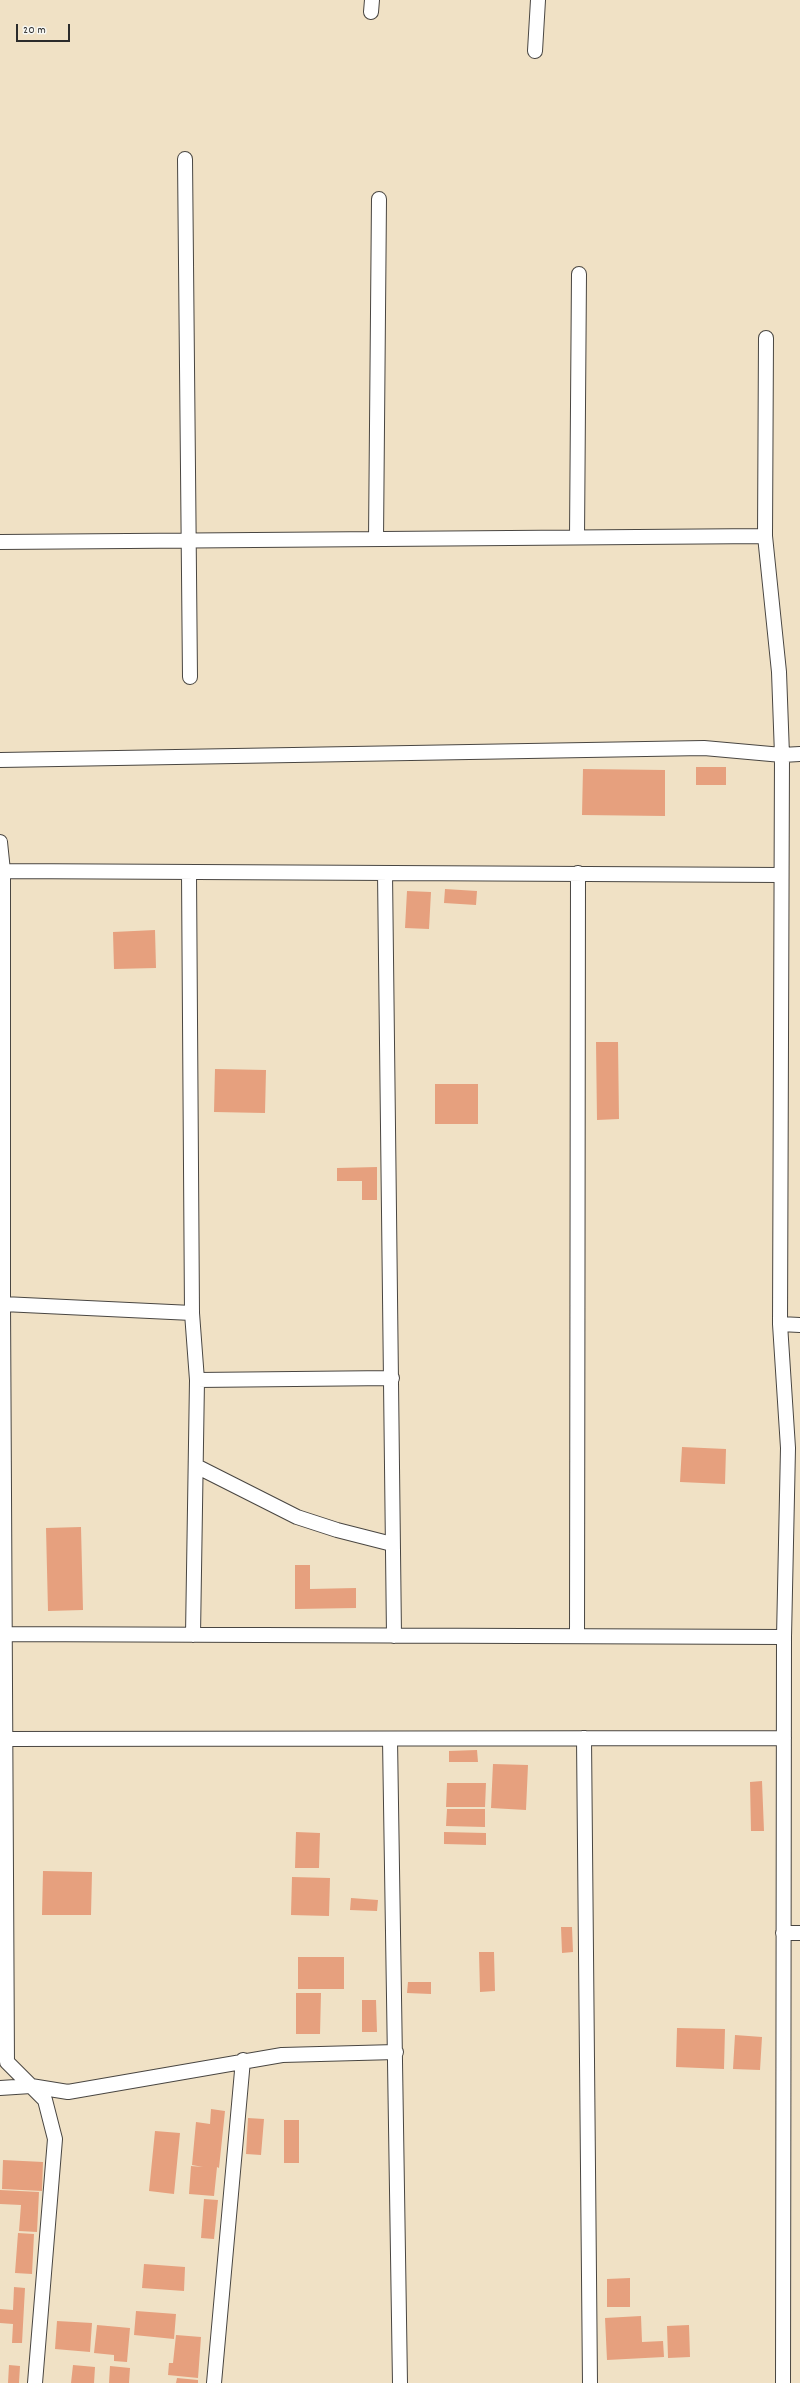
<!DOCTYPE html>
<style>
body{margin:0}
#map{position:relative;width:800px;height:2383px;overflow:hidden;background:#f0e1c5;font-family:Dekko,sans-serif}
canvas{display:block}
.scale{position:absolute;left:16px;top:24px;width:54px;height:18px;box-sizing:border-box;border:2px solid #2b2b2b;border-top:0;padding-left:5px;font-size:12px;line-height:14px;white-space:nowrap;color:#2b2b2b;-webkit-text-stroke:3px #f6f6f2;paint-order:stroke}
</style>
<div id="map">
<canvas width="800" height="2383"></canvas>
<div class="scale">20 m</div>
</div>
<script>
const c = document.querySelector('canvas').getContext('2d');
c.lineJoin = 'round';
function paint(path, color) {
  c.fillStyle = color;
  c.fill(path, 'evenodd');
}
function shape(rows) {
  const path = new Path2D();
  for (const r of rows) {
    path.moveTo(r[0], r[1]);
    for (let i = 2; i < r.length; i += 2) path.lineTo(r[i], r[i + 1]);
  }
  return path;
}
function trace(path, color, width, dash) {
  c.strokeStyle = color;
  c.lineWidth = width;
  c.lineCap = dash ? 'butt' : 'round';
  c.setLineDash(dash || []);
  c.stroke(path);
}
paint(shape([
 [696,767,726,767,726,785,696,785],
 [583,769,665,770,665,816,582,815],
 [445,889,477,891,476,905,444,903],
 [407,891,431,892,429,929,405,928],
 [155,930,156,968,114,969,113,932],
 [596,1042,618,1042,619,1119,597,1120],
 [215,1069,266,1070,265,1113,214,1112],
 [435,1084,478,1084,478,1124,435,1124],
 [377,1167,377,1200,362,1200,362,1181,337,1181,337,1168],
 [682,1447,726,1449,725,1484,680,1482],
 [81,1527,83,1610,48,1611,46,1528],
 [295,1565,310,1565,310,1589,356,1588,356,1608,295,1609],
 [477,1750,478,1762,449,1762,449,1751],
 [493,1764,528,1765,526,1810,491,1808],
 [762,1781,764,1831,751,1831,750,1782],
 [447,1783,486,1783,485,1807,446,1807],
 [447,1809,485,1809,485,1827,446,1826],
 [296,1832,320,1833,319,1868,295,1868],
 [444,1832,486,1833,486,1845,444,1844],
 [43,1871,92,1872,91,1915,42,1915],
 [292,1877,330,1878,329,1916,291,1915],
 [351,1898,378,1900,377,1911,350,1910],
 [561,1927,572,1927,573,1952,562,1953],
 [479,1952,494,1952,495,1991,480,1992],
 [298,1957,344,1957,344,1989,298,1989],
 [408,1982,431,1982,431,1994,407,1993],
 [296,1993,321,1993,320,2034,296,2034],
 [362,2000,376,2000,377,2032,362,2032],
 [677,2028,725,2029,724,2069,676,2067],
 [735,2035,762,2037,760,2070,733,2069],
 [211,2109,225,2111,219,2168,217,2167,214,2196,189,2194,191,2166,203,2167,192,2165,196,2122,210,2124],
 [248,2118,264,2119,261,2155,246,2154],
 [284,2120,299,2120,299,2163,284,2163],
 [155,2131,180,2133,174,2194,149,2191],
 [3,2160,43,2162,42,2191,2,2189],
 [0,2190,39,2192,37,2232,19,2231,21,2205,0,2204],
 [204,2199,218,2200,214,2239,201,2238],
 [18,2233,34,2234,32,2274,15,2273],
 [144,2264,185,2267,184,2291,142,2288],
 [630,2278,630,2307,607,2307,607,2279],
 [14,2287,25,2288,22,2343,12,2343,13,2324,0,2323,0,2309,13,2310],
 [136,2311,176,2314,174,2339,134,2335],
 [641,2316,642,2342,663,2341,664,2357,607,2360,605,2318],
 [57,2321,92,2323,90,2352,55,2349],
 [97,2325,130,2328,127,2362,114,2361,114,2355,94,2353],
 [689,2325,690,2357,668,2358,667,2326],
 [176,2335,201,2337,198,2378,168,2375,169,2363,173,2363],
 [9,2365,20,2366,19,2383,8,2383],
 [73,2365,95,2367,94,2383,71,2383],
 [110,2366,130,2368,129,2383,109,2383],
 [177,2378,198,2380,198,2383,176,2383]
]), '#e6a07e');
const minor = shape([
 [371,12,372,0],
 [535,51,538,0],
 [185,159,190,677],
 [766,338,765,536,779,672,782,755,800,754],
 [577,537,579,274],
 [376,539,379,199],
 [0,542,765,536],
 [0,760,704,748,782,755,780,1324,788,1448,784,1637,783,2383],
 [0,842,3,871,3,1304,7,2062,45,2100,55,2139,35,2383],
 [3,871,781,875],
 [189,873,192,1313],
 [385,873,394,1636],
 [3,1304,192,1313,197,1380,392,1378],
 [780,1324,800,1325],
 [196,1466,297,1517,337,1530,392,1544],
 [0,1634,784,1637],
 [193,1635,197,1380],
 [577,1636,578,873],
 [584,1738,590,2383],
 [0,1739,784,1738],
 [390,1739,400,2383],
 [783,1933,800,1933],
 [0,2088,31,2086,68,2092,282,2055,396,2052],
 [214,2383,243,2060]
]);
trace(minor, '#494642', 16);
trace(minor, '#fff', 14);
</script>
